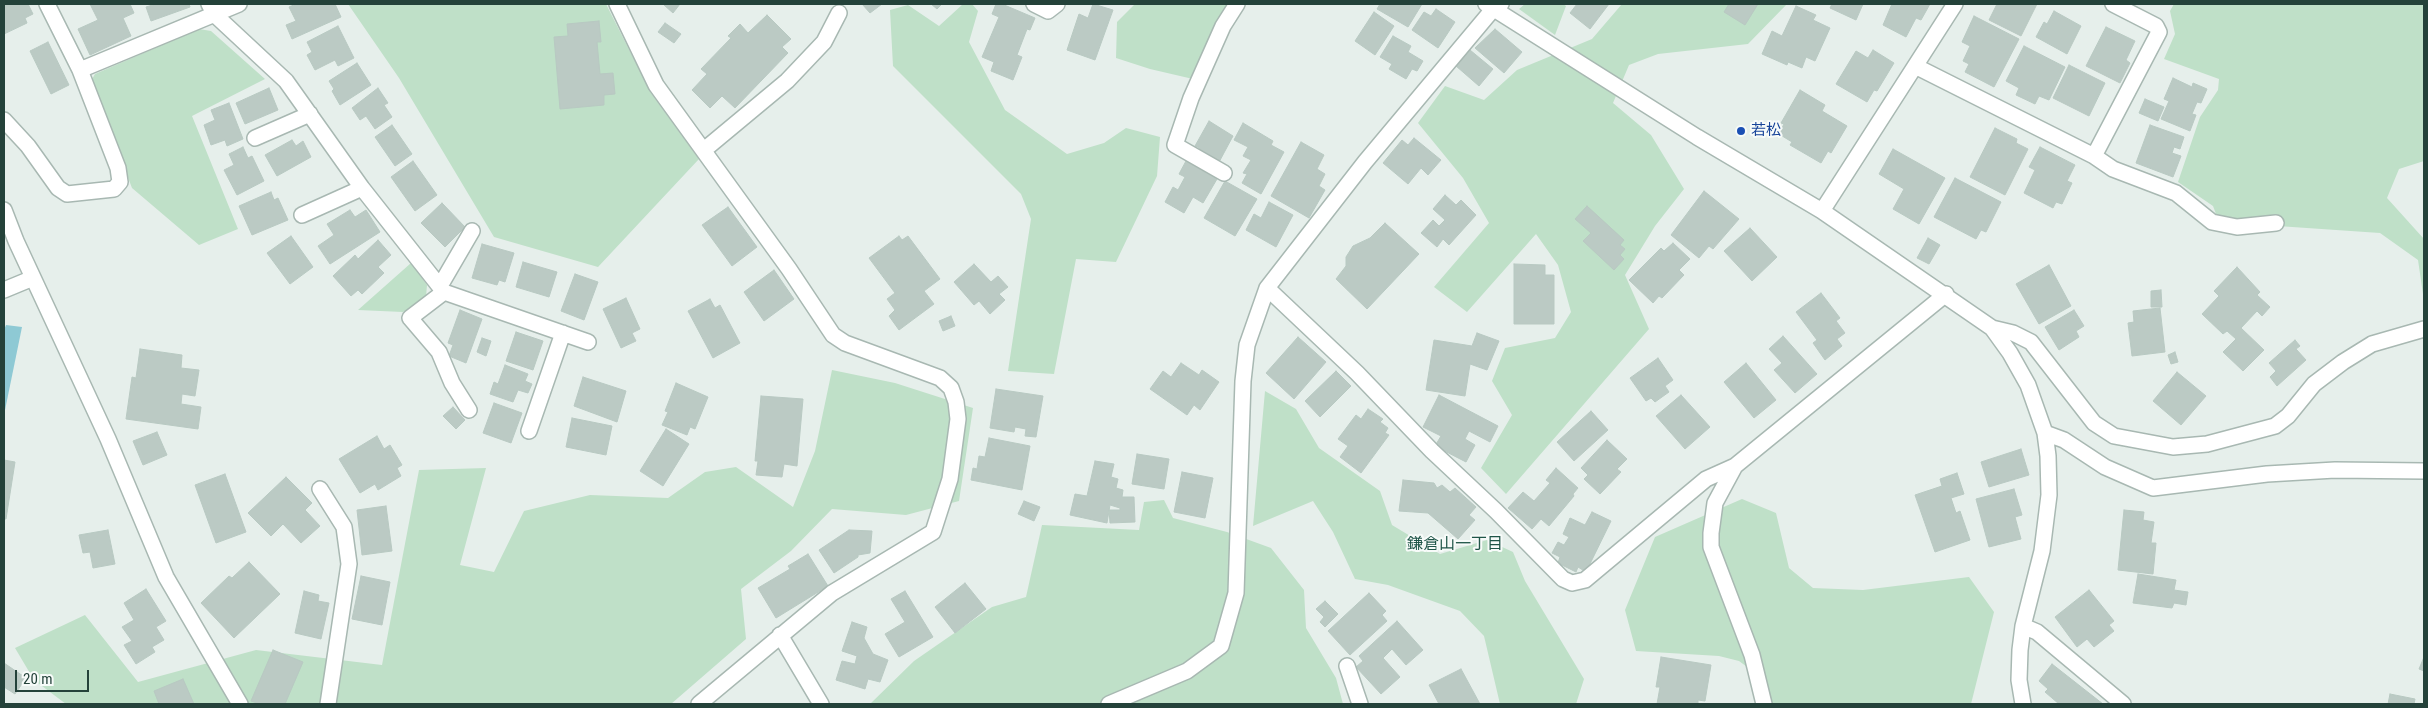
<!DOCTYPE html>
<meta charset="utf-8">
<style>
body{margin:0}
#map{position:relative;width:2428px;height:708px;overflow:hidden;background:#e6efeb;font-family:"Roboto Condensed",sans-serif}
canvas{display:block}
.frame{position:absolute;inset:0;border:5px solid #24423a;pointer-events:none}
.scale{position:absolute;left:15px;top:670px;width:74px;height:22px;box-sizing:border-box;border:2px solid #24423a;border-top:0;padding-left:6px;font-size:15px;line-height:18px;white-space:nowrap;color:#24423a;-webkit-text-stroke:4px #f7fbf9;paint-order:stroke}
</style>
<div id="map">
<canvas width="2428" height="708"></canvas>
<div class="frame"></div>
<div class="scale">20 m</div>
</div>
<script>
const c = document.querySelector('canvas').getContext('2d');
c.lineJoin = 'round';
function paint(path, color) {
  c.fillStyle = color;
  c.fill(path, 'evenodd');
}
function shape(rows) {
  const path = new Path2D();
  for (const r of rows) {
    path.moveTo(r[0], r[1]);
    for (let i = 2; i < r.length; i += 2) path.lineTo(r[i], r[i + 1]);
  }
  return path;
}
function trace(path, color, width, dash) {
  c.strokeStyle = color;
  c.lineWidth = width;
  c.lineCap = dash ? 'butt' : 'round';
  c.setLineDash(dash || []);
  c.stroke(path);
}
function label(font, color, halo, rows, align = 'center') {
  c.font = font + ' "Roboto Condensed","Noto Sans JP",sans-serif';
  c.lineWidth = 4;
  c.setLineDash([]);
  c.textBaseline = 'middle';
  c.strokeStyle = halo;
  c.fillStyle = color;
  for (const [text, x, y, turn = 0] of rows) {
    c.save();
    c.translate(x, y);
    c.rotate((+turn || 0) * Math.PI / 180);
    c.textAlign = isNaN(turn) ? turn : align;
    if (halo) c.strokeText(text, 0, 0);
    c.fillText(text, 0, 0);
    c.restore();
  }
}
paint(shape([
 [348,4,606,4,651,93,699,159,598,267,494,237,399,78],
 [963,4,972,4,978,11,969,42,1005,110,1067,154,1104,143,1126,128,1160,137,1157,176,1116,262,1076,259,1054,374,1008,371,1031,219,1021,194,893,66,890,10,908,5,939,26],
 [1135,4,1229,4,1193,79,1150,69,1116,58,1117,22],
 [1525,4,1563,4,1566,6,1555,35,1519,9],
 [1622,4,1787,4,1748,44,1658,54,1629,65,1613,103,1651,135,1684,189,1655,226,1625,275,1649,329,1506,494,1481,468,1512,415,1492,381,1505,348,1555,338,1571,312,1558,265,1536,234,1467,312,1434,287,1489,223,1463,178,1418,123,1445,86,1484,100,1517,70,1592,39],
 [2174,4,2424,4,2424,161,2399,169,2387,198,2424,239,2424,301,2418,260,2380,233,2219,222,2213,206,2178,182,2200,117,2218,90,2219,79,2164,59,2175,34,2170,11],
 [199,29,211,31,265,79,192,116,238,229,199,245,132,188,91,81,95,74],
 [411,263,427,285,426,297,419,304,403,312,358,310],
 [832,370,895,383,973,408,959,501,906,515,832,509,791,551,741,589,746,639,671,704,66,704,34,680,15,648,85,615,138,682,256,650,382,665,419,470,486,468,460,565,494,572,524,511,590,495,668,498,705,472,736,467,793,507,815,451],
 [1265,391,1296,409,1319,448,1380,491,1392,525,1440,554,1487,540,1513,552,1525,581,1584,679,1576,704,1500,704,1484,636,1460,611,1388,585,1355,579,1333,532,1313,501,1253,526],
 [1742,499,1776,513,1789,568,1813,588,1863,590,1969,577,1994,612,1971,704,1768,704,1766,681,1739,661,1719,656,1636,651,1625,610,1655,537],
 [1164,500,1173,518,1227,532,1271,548,1304,590,1306,628,1336,678,1343,704,870,704,914,661,992,607,1026,597,1042,525,1139,530,1144,502]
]), '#bfe0c8');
paint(shape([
 [6,325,22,327,4,415,4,330]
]), '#8ec9d4');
const building = shape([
 [4,4,28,4,33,14,25,18,27,23,4,34,4,4],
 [90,4,130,4,134,13,123,18,131,36,90,55,78,29,98,20,90,4],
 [156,4,189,4,190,7,151,21,146,7,156,4],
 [296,4,335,4,341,17,292,39,286,25,296,21,289,7,296,4],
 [665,4,680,4,673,13,664,5,665,4],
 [862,4,882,4,870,13,862,4],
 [931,4,942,4,937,9,931,4],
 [996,4,1002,4,1035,18,1030,30,1027,29,1017,55,1022,57,1013,80,991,71,994,62,982,57,999,17,992,14,996,4],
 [1093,4,1113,10,1095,60,1067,50,1079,14,1088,18,1093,4],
 [1380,4,1422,4,1408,27,1377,9,1380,4],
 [1577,4,1609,4,1590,29,1570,13,1577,4],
 [1729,4,1758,4,1745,25,1724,12,1729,4],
 [1832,4,1863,4,1856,20,1830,8,1832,4],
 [1892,4,1930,4,1921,20,1916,18,1906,37,1883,25,1892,4],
 [1997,4,2037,4,2021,36,1989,20,1997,4],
 [1796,6,1816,15,1813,20,1830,28,1815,61,1806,57,1802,68,1788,62,1787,65,1762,54,1772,31,1782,36,1796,6],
 [1436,9,1455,22,1438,48,1412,30,1424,12,1431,16,1436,9],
 [2054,11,2081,26,2067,54,2036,37,2044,22,2047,24,2054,11],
 [1374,12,1394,26,1375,55,1355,41,1374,12],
 [767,15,791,39,782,47,788,53,735,108,722,96,710,108,692,90,707,74,701,69,731,38,728,36,740,24,748,33,767,15],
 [1974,16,2019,39,1994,87,1965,72,1969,64,1963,61,1970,46,1962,42,1974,16],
 [599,21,601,42,597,42,600,74,613,73,615,94,604,95,604,105,560,109,554,37,568,36,567,24,599,21],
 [665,23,681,34,674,43,658,32,665,23],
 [338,26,354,58,338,66,335,60,315,70,307,55,312,52,307,42,338,26],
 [2106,27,2135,41,2126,60,2130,63,2120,83,2086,66,2106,27],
 [1495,29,1522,52,1504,73,1475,48,1495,29],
 [1393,36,1411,46,1408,52,1423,61,1417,71,1412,69,1406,79,1389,69,1392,64,1380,57,1393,36],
 [48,42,69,85,51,94,30,51,48,42],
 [2024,46,2065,67,2049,100,2039,96,2035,104,2016,95,2019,88,2006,81,2024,46],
 [1470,50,1493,69,1479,86,1456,66,1470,50],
 [1873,50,1894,63,1877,91,1874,90,1867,102,1836,84,1856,51,1868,58,1873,50],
 [357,63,371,85,340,105,332,91,334,89,329,81,357,63],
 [2069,65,2105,83,2089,116,2053,98,2069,65],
 [2173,78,2192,87,2193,83,2207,89,2201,103,2197,102,2192,114,2196,115,2190,131,2161,119,2169,101,2164,99,2173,78],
 [269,88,278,110,245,124,236,103,269,88],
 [378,88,388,103,384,105,392,117,375,129,366,116,360,120,352,108,378,88],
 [1800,90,1825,105,1822,111,1847,126,1831,153,1828,151,1821,163,1790,145,1792,142,1779,134,1784,124,1781,123,1800,90],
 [2145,99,2164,107,2158,121,2139,113,2145,99],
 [229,103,243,139,227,146,225,140,211,145,204,125,215,120,211,110,229,103],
 [1209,121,1233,136,1218,164,1197,153,1200,148,1195,146,1209,121],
 [1243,123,1273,141,1271,145,1284,152,1261,194,1242,183,1247,174,1243,173,1251,160,1243,156,1248,147,1234,140,1243,123],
 [392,125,412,154,395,166,375,137,392,125],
 [2150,125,2184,137,2180,149,2174,147,2172,153,2181,156,2173,177,2136,163,2150,125],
 [1995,128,2017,139,2016,143,2028,149,2005,195,1970,177,1995,128],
 [1414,138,1441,160,1428,175,1421,168,1408,184,1383,163,1402,140,1408,145,1414,138],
 [292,140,296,146,303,141,311,157,277,176,265,155,292,140],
 [1301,142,1324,155,1317,169,1325,174,1319,186,1325,190,1309,218,1271,196,1301,142],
 [243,147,248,158,252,156,264,181,237,195,224,170,234,165,229,154,243,147],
 [2040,147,2075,165,2067,181,2072,183,2062,204,2056,202,2053,208,2024,193,2035,170,2029,167,2040,147],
 [1893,149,1945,178,1919,224,1893,209,1904,189,1879,174,1893,149],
 [413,161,437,195,415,211,391,177,413,161],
 [1186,161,1217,179,1203,203,1193,197,1184,213,1165,202,1173,187,1178,190,1185,177,1179,174,1186,161],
 [1955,178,2001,202,1986,232,1981,230,1976,239,1934,217,1955,178],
 [1225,181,1257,199,1235,236,1204,218,1225,181],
 [1704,191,1739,219,1713,249,1709,246,1699,258,1671,235,1704,191],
 [271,192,274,200,278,198,288,220,252,235,239,206,271,192],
 [1445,195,1456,205,1461,200,1476,215,1449,245,1443,239,1437,247,1421,233,1433,220,1439,226,1445,220,1433,209,1445,195],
 [1269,202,1293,215,1276,247,1246,230,1254,214,1261,218,1269,202],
 [442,203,465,227,445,247,421,223,442,203],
 [1587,206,1624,240,1620,245,1625,249,1620,255,1624,259,1614,270,1583,241,1591,233,1575,219,1587,206],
 [728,207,757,247,732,266,702,225,728,207],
 [350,210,355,217,366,210,380,232,330,264,318,246,334,235,327,224,350,210],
 [1385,223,1419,254,1367,309,1336,279,1346,266,1346,257,1353,246,1370,238,1385,223],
 [1750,228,1777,257,1752,281,1724,251,1750,228],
 [291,236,313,267,290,284,267,253,291,236],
 [899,236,902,240,908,236,940,279,924,291,934,304,899,330,889,316,895,310,887,299,895,293,869,258,899,236],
 [1928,238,1940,245,1929,264,1917,258,1928,238],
 [378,240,391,255,378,267,384,273,362,294,358,290,351,296,333,276,355,255,358,259,378,240],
 [1673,243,1690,259,1679,270,1684,275,1662,298,1659,296,1653,303,1629,280,1661,248,1664,251,1673,243],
 [482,244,514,253,505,282,499,280,497,285,472,278,482,244],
 [523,262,557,272,549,297,516,287,523,262],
 [974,264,991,282,998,276,1008,287,999,294,1005,300,990,314,979,301,974,305,954,282,974,264],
 [1514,264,1545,265,1545,275,1554,275,1554,324,1514,324,1514,264],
 [2049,265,2071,306,2039,324,2016,284,2049,265],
 [2237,267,2260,292,2257,295,2270,307,2262,316,2257,311,2241,328,2264,350,2243,371,2223,352,2236,339,2227,331,2223,334,2202,314,2219,296,2214,291,2237,267],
 [774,270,794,299,764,321,744,292,774,270],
 [575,274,598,282,584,320,561,311,575,274],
 [2161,290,2162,307,2151,307,2151,291,2161,290],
 [1821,293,1840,318,1836,321,1845,333,1837,339,1842,346,1825,360,1813,343,1817,340,1796,312,1821,293],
 [626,298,640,329,632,333,636,341,621,348,603,309,626,298],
 [710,299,715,308,720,305,740,343,713,358,688,311,710,299],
 [2160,308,2165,352,2132,356,2128,323,2134,322,2133,311,2160,308],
 [460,310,482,319,466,363,449,356,453,345,448,343,460,310],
 [2074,310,2084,326,2076,331,2079,337,2059,350,2045,327,2074,310],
 [951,316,955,326,943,331,939,321,951,316],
 [516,332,543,341,533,370,506,361,516,332],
 [1477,333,1499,341,1487,370,1470,364,1465,396,1426,390,1434,340,1472,346,1477,333],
 [1783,336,1817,374,1795,393,1774,370,1782,363,1769,349,1783,336],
 [1298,337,1326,362,1294,399,1266,373,1298,337],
 [482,338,491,341,486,356,477,352,482,338],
 [2295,340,2300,346,2296,349,2306,360,2277,386,2270,377,2276,371,2269,363,2295,340],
 [140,349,182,355,181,368,199,370,195,396,182,394,181,404,201,407,198,429,126,419,132,377,136,378,140,349],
 [2175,352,2178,362,2171,364,2168,355,2175,352],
 [1658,358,1673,380,1665,386,1669,392,1655,402,1651,398,1646,401,1630,378,1658,358],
 [1181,363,1199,375,1202,370,1219,382,1200,410,1194,405,1187,415,1150,389,1163,371,1171,377,1181,363],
 [1746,363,1776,400,1754,418,1724,382,1746,363],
 [505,365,528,374,525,381,532,384,528,393,518,390,513,402,490,394,494,382,498,384,505,365],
 [1336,371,1351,386,1320,417,1305,401,1336,371],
 [2177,372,2206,396,2181,425,2153,401,2177,372],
 [583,377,626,391,617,422,574,406,583,377],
 [676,383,708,397,695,429,690,427,687,435,662,425,668,412,665,411,676,383],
 [996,389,1043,396,1036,437,1025,436,1026,429,1015,427,1014,432,990,428,996,389],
 [1439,395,1498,426,1490,442,1469,431,1465,439,1475,445,1466,462,1435,446,1441,436,1423,427,1439,395],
 [1681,395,1710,427,1685,449,1656,416,1681,395],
 [761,396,803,399,797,466,784,464,782,477,756,475,758,461,755,461,761,396],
 [494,403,522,413,511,443,483,433,494,403],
 [453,407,465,420,456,429,443,416,453,407],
 [1368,409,1383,419,1380,422,1388,428,1385,433,1389,435,1361,473,1340,457,1348,446,1338,439,1356,415,1361,419,1368,409],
 [1591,411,1608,430,1574,461,1557,442,1591,411],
 [572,418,612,426,606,455,566,447,572,418],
 [666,429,689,444,663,486,640,471,666,429],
 [157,432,167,455,143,465,133,441,157,432],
 [377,436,384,449,390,445,402,465,397,468,401,476,378,490,375,484,360,493,339,459,377,436],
 [989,438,1030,446,1022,490,971,480,973,468,977,469,979,456,985,457,989,438],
 [1607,440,1627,459,1617,469,1621,472,1600,494,1584,479,1588,475,1581,468,1607,440],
 [2021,449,2029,475,1989,487,1981,462,2021,449],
 [1137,454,1169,459,1164,489,1132,484,1137,454],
 [4,460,15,462,6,519,4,519,4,460],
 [1095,461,1114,464,1111,477,1118,479,1116,488,1123,490,1122,497,1134,497,1135,522,1110,523,1109,510,1120,510,1120,508,1110,505,1107,523,1070,515,1075,494,1087,496,1095,461],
 [1556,468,1578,488,1573,494,1574,496,1549,526,1541,519,1532,529,1508,508,1523,492,1534,501,1550,483,1546,480,1556,468],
 [1182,472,1213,478,1205,518,1174,512,1182,472],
 [1957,473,1964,494,1951,498,1956,513,1960,511,1970,540,1935,552,1915,495,1942,486,1940,479,1957,473],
 [225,474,246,532,216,543,195,485,225,474],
 [286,477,312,503,305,510,320,526,301,543,283,524,271,536,248,513,286,477],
 [1403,480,1434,483,1437,488,1442,485,1450,492,1455,488,1476,507,1469,515,1475,520,1458,539,1428,513,1399,511,1403,480],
 [2014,489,2022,515,2015,517,2021,539,1989,547,1976,499,2014,489],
 [1024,501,1040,507,1034,521,1018,514,1024,501],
 [386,506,392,551,362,555,357,510,386,506],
 [2124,510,2144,512,2143,520,2154,522,2151,543,2156,543,2153,574,2118,570,2124,510],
 [1592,512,1611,521,1586,572,1578,567,1576,572,1558,563,1560,557,1552,553,1558,542,1564,545,1569,537,1563,534,1570,518,1585,525,1592,512],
 [108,530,115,564,93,568,90,552,83,553,79,535,108,530],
 [849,530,872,531,870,553,858,555,858,557,834,573,819,550,849,530],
 [808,554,828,586,776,618,758,588,790,569,788,566,808,554],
 [249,562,280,594,234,638,201,603,229,576,232,578,249,562],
 [2138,574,2176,580,2174,590,2188,592,2186,605,2174,603,2172,608,2133,603,2138,574],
 [361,576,390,582,382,625,352,619,361,576],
 [965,583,986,609,955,633,935,607,965,583],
 [146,589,166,621,156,627,164,640,152,647,155,652,136,664,124,645,132,641,122,627,134,620,124,603,146,589],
 [2089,590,2114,621,2109,625,2114,631,2094,647,2087,639,2077,647,2055,617,2089,590],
 [304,591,319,595,318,601,329,603,321,639,295,633,304,591],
 [905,591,933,637,899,657,885,634,905,622,891,599,905,591],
 [1369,593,1386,611,1382,615,1387,621,1350,655,1328,631,1369,593],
 [1325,601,1338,614,1325,627,1320,622,1324,617,1316,609,1325,601],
 [1397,621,1423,650,1406,665,1392,649,1383,658,1400,677,1381,694,1356,667,1363,661,1359,656,1397,621],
 [852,622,867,627,864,638,873,654,888,660,880,682,868,679,865,689,836,680,842,661,855,664,857,656,842,651,852,622],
 [273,650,303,662,285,704,260,704,251,701,273,650],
 [1661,657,1711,665,1705,701,1698,700,1698,704,1657,704,1660,687,1656,687,1661,657],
 [2424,657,2424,671,2419,669,2424,657],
 [4,663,26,678,15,694,4,687,4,663],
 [2052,664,2103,704,2059,704,2045,692,2048,689,2039,681,2052,664],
 [1461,669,1480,704,1439,704,1429,685,1461,669],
 [183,679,194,704,159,704,154,691,183,679],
 [2390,694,2415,699,2414,704,2388,704,2390,694]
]);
paint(building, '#bbcac4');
trace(building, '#b8c9c2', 1);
const minor = shape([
 [209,4,214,14,286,81,362,188,444,292,588,342],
 [617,4,656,85,789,269,833,335,845,343,940,378,951,388,956,402,958,419,950,479,933,532,832,593,699,704],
 [1034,4,1048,11,1057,4],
 [1486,4,1697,137,1822,211,1992,328,2010,353,2028,385,2045,433,2048,456,2049,495,2042,551,2023,626,2020,650,2019,680,2023,704],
 [1915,66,2094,156,2159,32,2156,26,2113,4],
 [80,70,239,4],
 [4,120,28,146,58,188,67,194,114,189,120,182,118,168,80,70,47,4],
 [255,138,310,114],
 [704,150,787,81,824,42,839,13],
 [2094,156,2113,169,2176,193,2212,222,2237,227,2276,223],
 [1224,173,1175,145,1191,98,1223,26,1237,4],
 [4,210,16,241,108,439,166,577,240,704],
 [1822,211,1955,4],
 [302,215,362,188],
 [440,286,472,231],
 [1267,288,1357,373,1432,451,1496,511,1563,579,1572,583,1585,580,1706,479,1735,466],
 [4,290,33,278],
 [444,292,410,318,439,352,452,383,469,410],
 [1992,328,2013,333,2031,342,2094,423,2114,436,2173,447,2207,444,2275,426,2288,416,2314,384,2343,362,2372,344,2424,329],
 [529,431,563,333],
 [2045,433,2064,440,2105,467,2153,488,2267,474,2335,470,2424,471],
 [320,489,344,527,349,564,328,704],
 [2023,626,2037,632,2123,704],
 [780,635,821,704],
 [1347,666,1360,704],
 [1109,704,1187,671,1221,646,1236,593,1243,381,1247,345,1267,288,1365,162,1494,8,1501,4],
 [1764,704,1752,655,1711,547,1711,533,1715,503,1735,466,1946,294]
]);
trace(minor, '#a8b8b2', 18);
trace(minor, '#fff', 15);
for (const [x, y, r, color] of [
 [1741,131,5,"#1a4fb4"]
]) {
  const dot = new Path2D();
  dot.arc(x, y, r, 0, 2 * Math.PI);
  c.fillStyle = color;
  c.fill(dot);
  trace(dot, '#f7fbf9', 2);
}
label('15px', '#164399', '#f7fbf9', [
 ["若松",1751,131]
], 'left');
label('16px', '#1f5548', '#f7fbf9', [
 ["鎌倉山一丁目",1455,545]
]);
</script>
